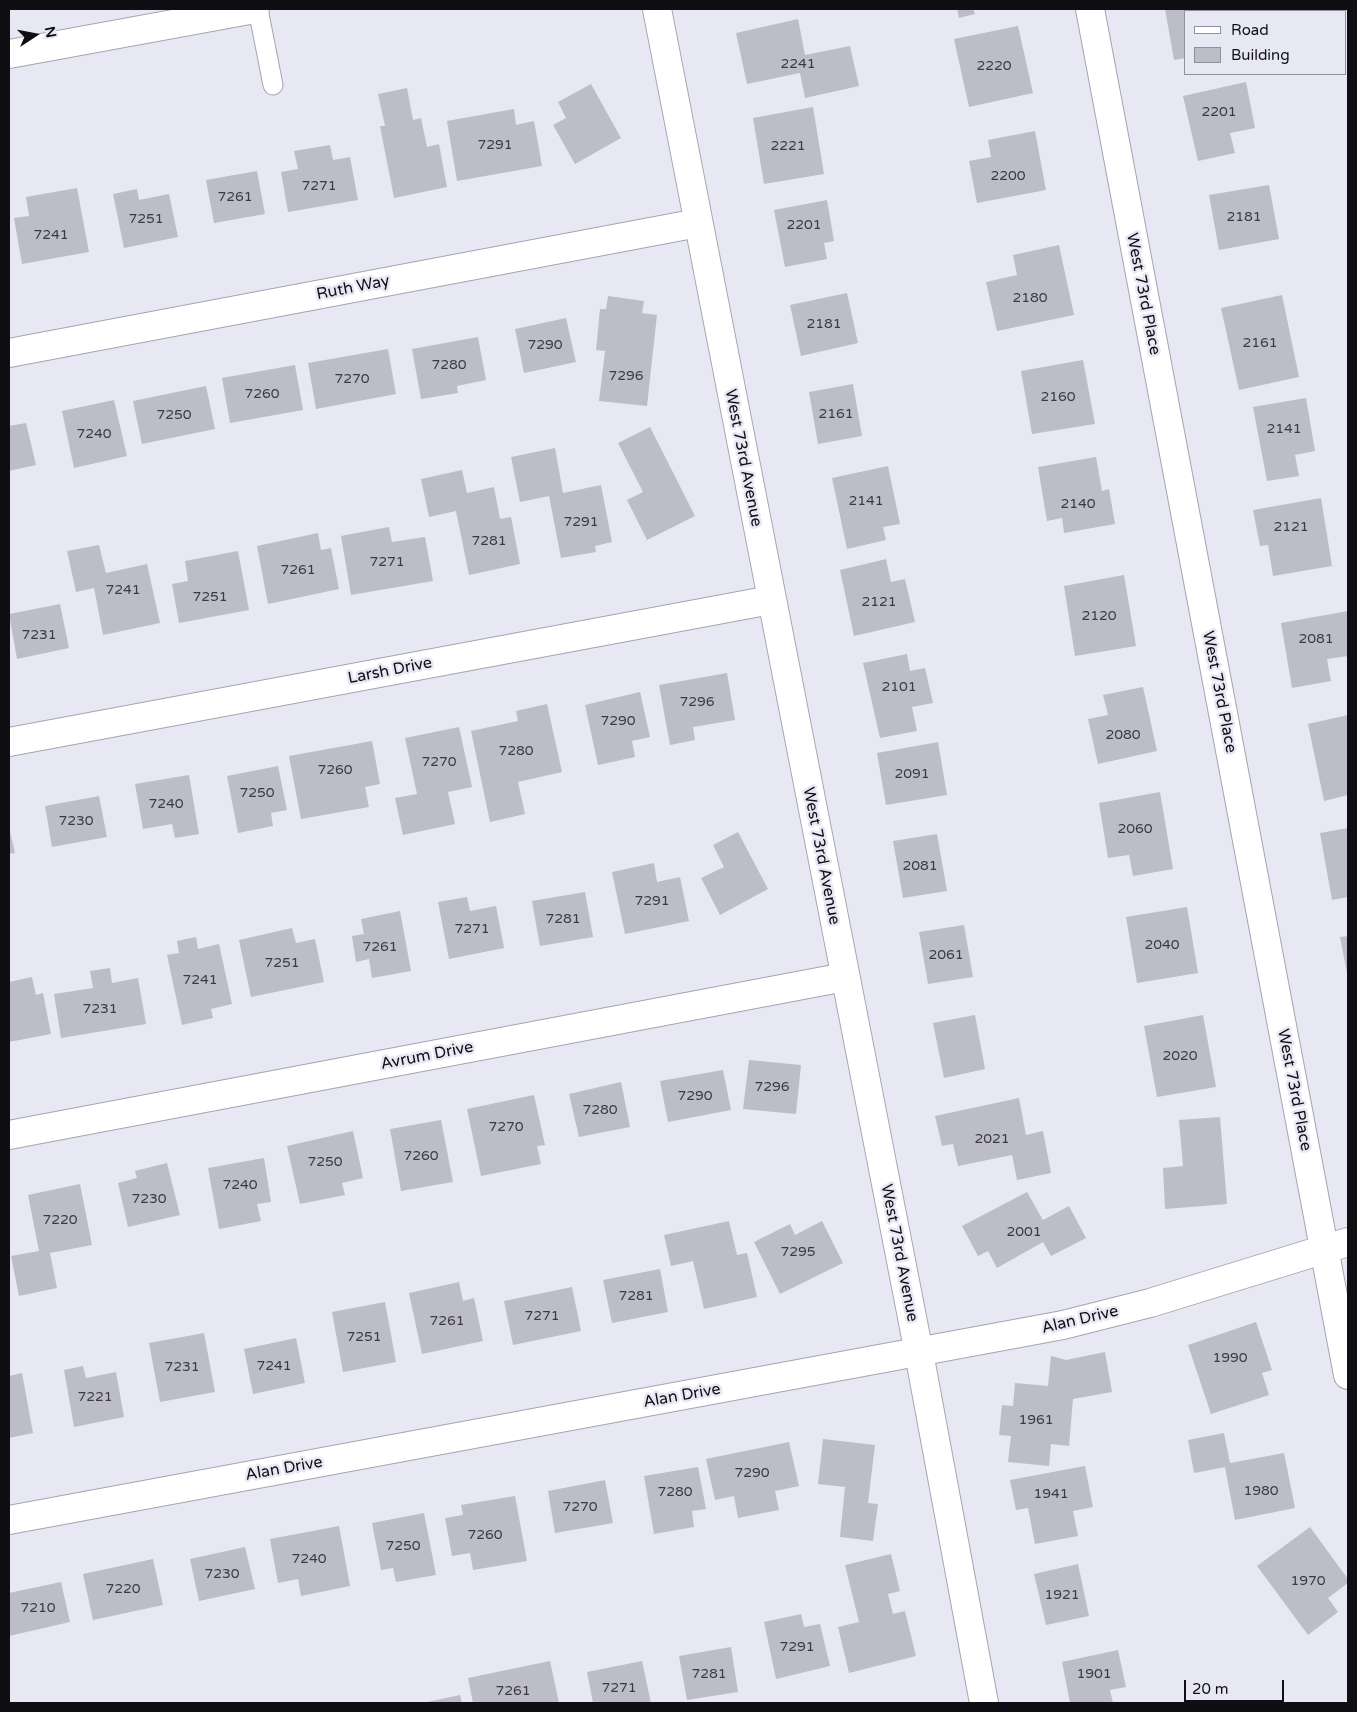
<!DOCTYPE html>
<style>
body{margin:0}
#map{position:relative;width:1357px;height:1712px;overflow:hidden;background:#e8e8f5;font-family:"Varela Round",sans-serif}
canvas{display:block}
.frame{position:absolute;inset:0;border:10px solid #0f0f13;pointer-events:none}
.legend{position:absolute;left:1184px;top:10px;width:162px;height:65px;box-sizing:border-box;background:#e8e8f5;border:1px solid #91919b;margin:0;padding:6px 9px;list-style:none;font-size:15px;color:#0f0f13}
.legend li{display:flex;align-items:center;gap:10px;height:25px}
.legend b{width:25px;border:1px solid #91919b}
.north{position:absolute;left:10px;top:10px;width:50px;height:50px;-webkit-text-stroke:4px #e8e8f5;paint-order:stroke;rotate:79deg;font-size:14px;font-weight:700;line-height:20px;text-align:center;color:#0f0f13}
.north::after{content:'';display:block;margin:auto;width:18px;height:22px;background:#0f0f13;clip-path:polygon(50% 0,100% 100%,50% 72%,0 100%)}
.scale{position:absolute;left:1184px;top:1680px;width:100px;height:22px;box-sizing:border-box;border:2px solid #0f0f13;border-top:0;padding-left:6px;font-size:15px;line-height:18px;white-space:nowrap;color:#0f0f13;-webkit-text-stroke:4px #e8e8f5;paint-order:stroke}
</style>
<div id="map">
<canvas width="1357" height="1712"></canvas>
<div class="frame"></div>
<ul class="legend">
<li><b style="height:6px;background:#fff"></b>Road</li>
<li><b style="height:14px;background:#bdbdc9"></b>Building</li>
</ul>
<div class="north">N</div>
<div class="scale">20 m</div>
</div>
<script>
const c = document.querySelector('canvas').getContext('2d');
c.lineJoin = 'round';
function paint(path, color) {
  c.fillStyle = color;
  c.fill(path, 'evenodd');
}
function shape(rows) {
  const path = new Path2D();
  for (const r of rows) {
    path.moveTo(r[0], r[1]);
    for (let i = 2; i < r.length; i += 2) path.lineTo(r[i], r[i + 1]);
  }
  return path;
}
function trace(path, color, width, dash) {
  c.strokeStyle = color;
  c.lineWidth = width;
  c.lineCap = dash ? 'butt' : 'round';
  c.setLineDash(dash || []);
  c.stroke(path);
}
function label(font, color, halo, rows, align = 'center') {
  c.font = font + ' "Varela Round",sans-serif';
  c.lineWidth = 5;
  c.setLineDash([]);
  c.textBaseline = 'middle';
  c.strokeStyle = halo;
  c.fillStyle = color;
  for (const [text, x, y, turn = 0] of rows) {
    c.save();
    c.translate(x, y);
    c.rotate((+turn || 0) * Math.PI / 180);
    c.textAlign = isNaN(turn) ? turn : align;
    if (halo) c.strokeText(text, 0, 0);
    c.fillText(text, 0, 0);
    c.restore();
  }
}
paint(shape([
 [957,9,973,9,975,14,959,18],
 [1165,9,1227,9,1227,11,1186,11,1186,58,1174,60],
 [798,19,805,55,850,46,859,86,805,98,800,73,747,84,736,33],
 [1018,26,1033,93,969,107,954,39],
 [1246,82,1255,128,1230,133,1235,153,1198,161,1183,96],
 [591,84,621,138,575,164,553,125,566,118,558,102],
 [407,88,413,120,421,118,427,147,439,144,447,187,394,198,380,126,385,126,378,94],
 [813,107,824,174,764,184,753,118],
 [514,109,516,125,534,121,542,166,457,181,447,121],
 [1035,131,1046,190,977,203,969,161,991,157,988,140],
 [330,145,333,160,350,157,358,200,288,212,281,172,298,169,294,151],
 [257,171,265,214,214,223,206,180],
 [1269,185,1279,239,1219,250,1209,195],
 [77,188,89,252,22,264,14,218,29,216,26,197],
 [137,189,139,200,169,194,178,237,124,248,113,194],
 [827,200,834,241,824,243,827,259,785,267,774,210],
 [1059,245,1074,315,997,331,986,282,1017,275,1013,255],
 [847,293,858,343,801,356,790,305],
 [1282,295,1299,377,1239,390,1221,308],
 [608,296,644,301,642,313,657,315,647,406,599,401,605,351,596,350,600,309,606,309],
 [566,318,576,362,524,373,515,329],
 [478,337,486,380,457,386,458,393,421,399,412,349],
 [388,349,396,394,316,409,308,363],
 [1083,360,1095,424,1032,434,1021,371],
 [295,365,303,410,230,423,222,378],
 [853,384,862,436,818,444,809,392],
 [206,386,215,429,142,444,133,401],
 [1306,398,1315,451,1295,455,1299,476,1267,481,1253,407],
 [114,400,127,456,74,468,62,411],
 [26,423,36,465,9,471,9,426],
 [650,427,695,516,647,540,627,500,643,492,618,443],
 [555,448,563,493,601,485,612,542,595,546,596,552,561,558,549,496,520,502,511,457],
 [1096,457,1102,491,1109,489,1115,524,1064,533,1062,518,1047,521,1038,467],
 [888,466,900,524,883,527,886,540,847,549,832,478],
 [462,470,467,493,494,487,500,519,511,517,520,564,469,575,456,511,429,517,421,479],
 [1321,498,1332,566,1273,576,1268,545,1260,546,1253,510],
 [389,527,392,542,425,537,433,581,351,595,341,536],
 [318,533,321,550,331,548,339,589,268,604,257,546],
 [99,545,106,573,147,564,160,623,103,635,94,588,76,592,67,551],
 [238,551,249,610,179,623,172,584,188,581,185,561],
 [886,559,891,582,905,579,915,622,854,636,840,570],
 [1124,575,1136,646,1075,656,1064,586],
 [60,604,69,648,17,659,9,614],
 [1348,611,1348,656,1327,659,1331,681,1292,688,1281,623],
 [907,654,910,671,925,668,933,703,912,707,917,731,880,738,863,663],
 [727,673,735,720,693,727,695,740,670,745,659,685],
 [1143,687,1157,751,1098,764,1088,719,1108,715,1103,695],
 [640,692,650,737,632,741,635,757,598,765,585,705],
 [547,704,562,772,518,782,525,814,490,822,471,731,518,721,516,711],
 [1348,715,1348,795,1324,801,1308,724],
 [459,727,472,787,448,792,455,824,403,835,395,798,417,794,405,738],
 [372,741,380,784,365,787,369,807,301,819,289,756],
 [938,742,947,795,886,805,877,753],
 [278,766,287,810,271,813,273,826,238,833,227,776],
 [189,775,199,834,175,838,172,824,143,829,135,784],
 [1160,792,1173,869,1133,876,1129,855,1108,858,1099,803],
 [99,796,107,837,52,847,45,806],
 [9,827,15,853,9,854],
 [1348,828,1348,897,1332,900,1320,833],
 [738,832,768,889,720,915,701,878,724,867,713,845],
 [937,834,947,891,903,898,893,841],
 [654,863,657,882,680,877,689,921,625,934,612,872],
 [585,892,593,937,540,946,532,901],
 [467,897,470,911,496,906,504,948,449,959,438,902],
 [1187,907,1198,973,1137,983,1126,917],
 [400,911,411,971,372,978,369,959,356,962,352,936,364,934,361,919],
 [964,925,973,977,928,984,919,932],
 [292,928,296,943,315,939,324,982,251,997,239,940],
 [1348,936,1348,973,1347,973,1340,937],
 [196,937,198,949,219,944,232,1004,211,1009,213,1018,182,1025,167,955,179,953,177,941],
 [110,968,112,983,138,978,146,1024,61,1038,54,994,93,988,90,971],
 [32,977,36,995,43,993,51,1034,9,1042,9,982],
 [975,1015,985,1069,944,1078,933,1023],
 [1203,1015,1216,1087,1157,1097,1144,1026],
 [749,1060,801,1065,796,1114,743,1109],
 [723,1070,731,1110,668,1122,660,1081],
 [621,1082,630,1127,579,1137,569,1094],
 [534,1095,545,1145,537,1146,541,1164,481,1176,467,1109],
 [1019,1098,1026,1135,1043,1131,1051,1173,1017,1180,1012,1155,958,1166,953,1144,942,1146,935,1116],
 [1220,1117,1227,1204,1165,1209,1163,1168,1183,1166,1179,1120],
 [441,1120,453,1182,401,1191,390,1129],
 [353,1131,363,1178,342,1183,345,1195,300,1204,287,1146],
 [264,1158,271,1202,257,1204,261,1221,219,1229,208,1168],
 [167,1163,180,1215,128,1227,118,1183,137,1178,135,1171],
 [80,1184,92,1245,50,1253,57,1288,19,1296,11,1256,39,1251,28,1195],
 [1027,1192,1043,1220,1069,1206,1086,1238,1051,1256,1043,1242,997,1268,988,1251,978,1256,962,1226],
 [729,1221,737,1255,747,1253,757,1297,704,1309,693,1261,671,1266,664,1235],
 [822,1221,843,1263,780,1294,754,1242,790,1224,795,1235],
 [660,1269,668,1312,612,1323,603,1280],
 [459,1282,463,1301,474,1298,483,1341,422,1354,409,1293],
 [572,1287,581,1331,513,1345,504,1301],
 [385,1302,396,1362,343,1372,332,1312],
 [1256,1322,1272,1370,1262,1373,1269,1395,1211,1414,1188,1345],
 [204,1333,215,1392,160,1402,149,1343],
 [296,1338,305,1383,253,1394,244,1349],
 [1105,1352,1112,1392,1073,1399,1069,1446,1051,1444,1049,1466,1008,1462,1011,1436,999,1435,1002,1405,1013,1406,1015,1383,1048,1386,1051,1356,1066,1360],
 [83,1366,86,1378,116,1372,124,1417,74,1427,64,1370],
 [22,1373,33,1433,9,1438,9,1376],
 [1224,1433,1230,1463,1284,1453,1295,1508,1235,1520,1225,1467,1194,1473,1188,1440],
 [823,1439,875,1445,868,1503,878,1504,873,1541,840,1537,845,1487,818,1484],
 [789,1442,799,1486,775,1491,779,1510,738,1518,734,1496,715,1500,706,1459],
 [1085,1466,1093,1507,1073,1511,1078,1536,1035,1544,1028,1508,1016,1510,1010,1480],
 [698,1467,706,1509,692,1511,694,1527,654,1534,644,1476],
 [605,1480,613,1523,555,1533,548,1491],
 [515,1496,527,1561,473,1570,470,1553,452,1556,445,1518,463,1515,461,1505],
 [424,1513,436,1575,396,1582,393,1568,381,1570,372,1523],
 [339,1526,350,1586,301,1596,298,1579,278,1583,270,1539],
 [1310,1527,1348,1579,1348,1583,1328,1598,1338,1612,1308,1635,1257,1566],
 [245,1547,255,1589,199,1601,190,1559],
 [891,1554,900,1591,888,1594,893,1614,905,1611,916,1656,849,1673,838,1627,859,1622,845,1565],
 [153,1559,163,1605,93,1620,83,1574],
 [1078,1564,1089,1616,1046,1625,1034,1574],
 [61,1582,70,1622,9,1636,9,1593],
 [801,1614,804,1627,820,1624,830,1666,776,1679,764,1622],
 [731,1647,738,1692,687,1700,679,1656],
 [1118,1650,1126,1687,1110,1690,1113,1703,1070,1703,1062,1662],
 [550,1661,559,1703,473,1703,468,1678],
 [642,1661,651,1703,593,1703,587,1672],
 [460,1695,462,1703,428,1703,427,1702]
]), '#bdbdc9');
const lane = shape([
 [258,9,273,85]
]);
const street = shape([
 [657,9,919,1353,984,1703],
 [1090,9,1348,1375],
 [9,54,255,9],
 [9,353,698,223],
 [9,742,771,600],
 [9,1135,845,977],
 [9,1520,1063,1325,1150,1303,1348,1242]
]);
trace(lane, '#a5a5b1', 21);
trace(street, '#a5a5b1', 30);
trace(lane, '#fff', 19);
trace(street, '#fff', 28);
label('14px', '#3a3a40', null, [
 ["2241",798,64],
 ["2220",994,66],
 ["2201",1219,112],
 ["7291",495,145],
 ["2221",788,146],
 ["2200",1008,176],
 ["7271",319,186],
 ["7261",235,197],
 ["2181",1244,217],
 ["7251",146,219],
 ["2201",804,225],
 ["7241",51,235],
 ["2180",1030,298],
 ["2181",824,324],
 ["2161",1260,343],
 ["7290",545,345],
 ["7280",449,365],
 ["7296",626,376],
 ["7270",352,379],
 ["7260",262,394],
 ["2160",1058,397],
 ["2161",836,414],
 ["7250",174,415],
 ["2141",1284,429],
 ["7240",94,434],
 ["2141",866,501],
 ["2140",1078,504],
 ["7291",581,522],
 ["2121",1291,527],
 ["7281",489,541],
 ["7271",387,562],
 ["7261",298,570],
 ["7241",123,590],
 ["7251",210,597],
 ["2121",879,602],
 ["2120",1099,616],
 ["7231",39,635],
 ["2081",1316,639],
 ["2101",899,687],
 ["7296",697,702],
 ["7290",618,721],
 ["2080",1123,735],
 ["7280",516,751],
 ["7270",439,762],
 ["7260",335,770],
 ["2091",912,774],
 ["7250",257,793],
 ["7240",166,804],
 ["7230",76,821],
 ["2060",1135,829],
 ["2081",920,866],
 ["7291",652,901],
 ["7281",563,919],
 ["7271",472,929],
 ["2040",1162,945],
 ["7261",380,947],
 ["2061",946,955],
 ["7251",282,963],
 ["7241",200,980],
 ["7231",100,1009],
 ["2020",1180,1056],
 ["7296",772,1087],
 ["7290",695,1096],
 ["7280",600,1110],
 ["7270",506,1127],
 ["2021",992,1139],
 ["7260",421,1156],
 ["7250",325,1162],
 ["7240",240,1185],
 ["7230",149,1199],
 ["7220",60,1220],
 ["2001",1024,1232],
 ["7295",798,1252],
 ["7281",636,1296],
 ["7271",542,1316],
 ["7261",447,1321],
 ["7251",364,1337],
 ["1990",1230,1358],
 ["7241",274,1366],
 ["7231",182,1367],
 ["7221",95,1397],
 ["1961",1036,1420],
 ["7290",752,1473],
 ["1980",1261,1491],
 ["7280",675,1492],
 ["1941",1051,1494],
 ["7270",580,1507],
 ["7260",485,1535],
 ["7250",403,1546],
 ["7240",309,1559],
 ["7230",222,1574],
 ["1970",1308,1581],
 ["7220",123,1589],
 ["1921",1062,1595],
 ["7210",38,1608],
 ["7291",797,1647],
 ["7281",709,1674],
 ["1901",1094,1674],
 ["7271",619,1688],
 ["7261",513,1691]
]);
label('16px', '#0f0f13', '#e8e8f5', [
 ["Ruth Way",353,288,-11],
 ["West 73rd Place",1143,294,79],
 ["West 73rd Avenue",743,458,79],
 ["Larsh Drive",390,671,-11],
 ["West 73rd Place",1219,692,79],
 ["West 73rd Avenue",821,856,79],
 ["Avrum Drive",427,1056,-11],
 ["West 73rd Place",1294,1090,79],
 ["West 73rd Avenue",899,1253,79],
 ["Alan Drive",1080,1320,-13],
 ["Alan Drive",682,1396,-10],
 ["Alan Drive",284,1469,-10]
]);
</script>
